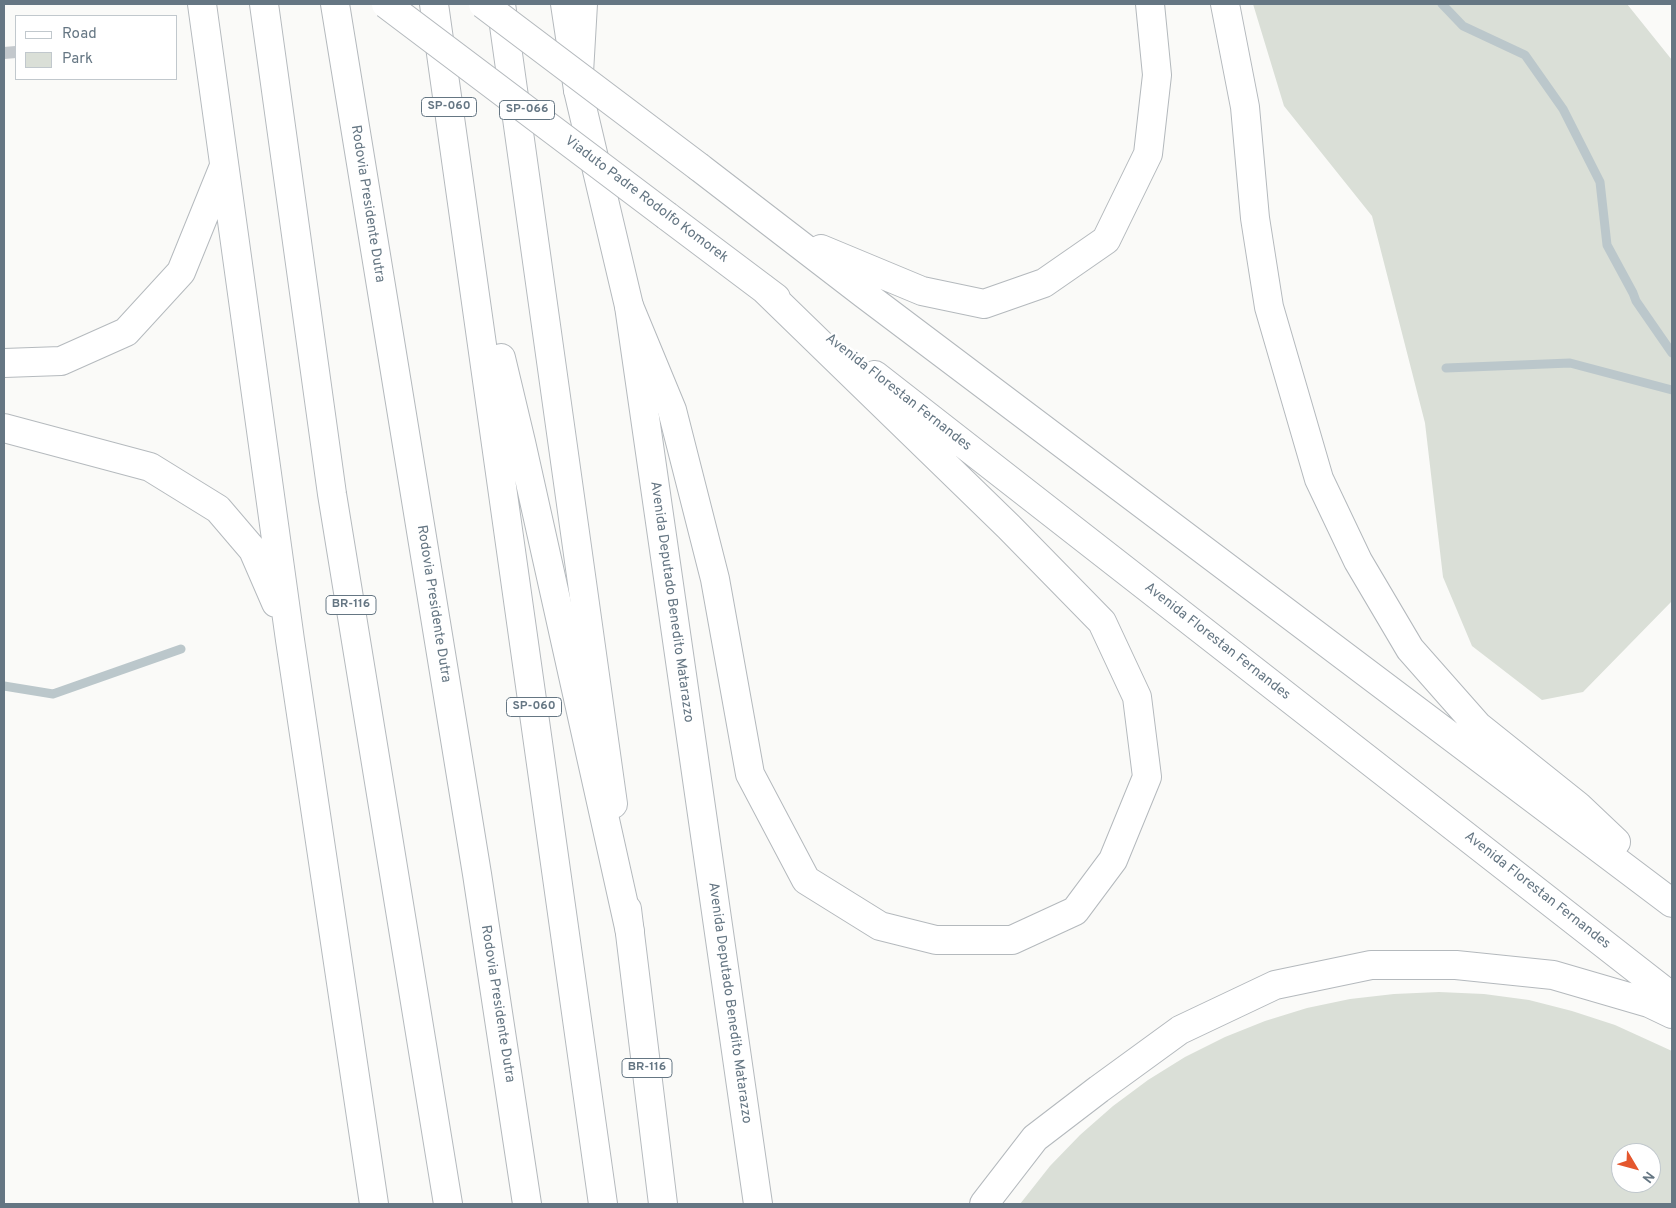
<!DOCTYPE html>
<style>
body{margin:0}
#map{position:relative;width:1676px;height:1208px;overflow:hidden;background:#fafaf8;font-family:Overpass,sans-serif}
canvas{display:block}
.frame{position:absolute;inset:0;border:5px solid #657683;pointer-events:none}
.legend{position:absolute;left:15px;top:15px;width:162px;height:65px;box-sizing:border-box;background:#fff;border:1px solid #c1c8cd;margin:0;padding:6px 9px;list-style:none;font-size:15px;color:#657683}
.legend li{display:flex;align-items:center;gap:10px;height:25px}
.legend b{width:25px;border:1px solid #c1c8cd}
.north{position:absolute;left:1611px;top:1143px;width:50px;height:50px;box-sizing:border-box;background:#fff;border:1px solid #c1c8cd;border-radius:50%;rotate:127deg;font-size:14px;font-weight:700;line-height:20px;text-align:center;color:#657683}
.north::after{content:'';display:block;margin:auto;width:18px;height:22px;background:#e4572e;clip-path:polygon(50% 0,100% 100%,50% 72%,0 100%)}
</style>
<div id="map">
<canvas width="1676" height="1208"></canvas>
<div class="frame"></div>
<ul class="legend">
<li><b style="height:6px;background:#fff"></b>Road</li>
<li><b style="height:14px;background:#dadfd7"></b>Park</li>
</ul>
<div class="north">N</div>
</div>
<script>
const c = document.querySelector('canvas').getContext('2d');
c.lineJoin = 'round';
function paint(path, color) {
  c.fillStyle = color;
  c.fill(path, 'evenodd');
}
function shape(rows) {
  const path = new Path2D();
  for (const r of rows) {
    path.moveTo(r[0], r[1]);
    for (let i = 2; i < r.length; i += 2) path.lineTo(r[i], r[i + 1]);
  }
  return path;
}
function trace(path, color, width, dash) {
  c.strokeStyle = color;
  c.lineWidth = width;
  c.lineCap = dash ? 'butt' : 'round';
  c.setLineDash(dash || []);
  c.stroke(path);
}
function label(font, color, halo, rows, align = 'center') {
  c.font = font + ' Overpass,sans-serif';
  c.lineWidth = 5;
  c.setLineDash([]);
  c.textBaseline = 'middle';
  c.strokeStyle = halo;
  c.fillStyle = color;
  for (const [text, x, y, turn = 0] of rows) {
    c.save();
    c.translate(x, y);
    c.rotate((+turn || 0) * Math.PI / 180);
    c.textAlign = isNaN(turn) ? turn : align;
    if (halo) c.strokeText(text, 0, 0);
    c.fillText(text, 0, 0);
    c.restore();
  }
}
paint(shape([
 [1253,4,1627,4,1672,60,1672,601,1583,692,1542,700,1472,646,1443,577,1425,423,1372,216,1284,106],
 [1439,992,1484,994,1529,1000,1572,1011,1615,1025,1672,1051,1672,1204,1020,1204,1050,1166,1080,1135,1113,1106,1148,1080,1185,1057,1225,1037,1265,1021,1307,1008,1350,999,1394,994],
 [1621,1153,1651,1153,1651,1183,1621,1183]
]), '#dadfd7');
trace(shape([
 [1442,4,1463,26,1525,55,1563,109,1600,182,1607,245,1633,293,1636,301,1672,353],
 [1446,368,1570,363,1672,390],
 [4,686,53,694,181,649]
]), '#bbc7cb', 9);
const primary = shape([
 [202,4,290,640,374,1204],
 [264,4,332,494,448,1204],
 [501,4,613,804],
 [565,4,578,90,629,306,758,1204],
 [4,363,61,361,126,332,181,272,224,166],
 [4,428,150,467,218,509,253,550,276,603],
 [627,909,663,1204]
]);
const highway = shape([
 [335,4,477,874,527,1204],
 [434,4,603,1204],
 [1225,4,1245,107,1255,218,1269,307,1319,479,1358,561,1410,649,1478,726,1578,806,1616,842],
 [578,90,583,4],
 [699,167,864,294,1672,903],
 [667,216,776,298],
 [821,249,922,291,984,304,1044,283,1106,240,1148,154,1157,75,1150,4],
 [629,306,672,410,715,579,750,774,806,880,880,926,936,940,1012,940,1075,911,1113,860,1147,777,1137,697,1102,622,1009,527,763,288],
 [501,358,521,442,630,932],
 [875,375,1672,997],
 [984,1204,1035,1138,1099,1089,1180,1030,1275,985,1371,965,1456,965,1553,975,1649,1003,1672,1014]
]);
trace(primary, '#b5babe', 30);
trace(highway, '#b4b9bd', 30);
trace(shape([
 [4,53,16,52]
]), '#c3c8cc', 12);
trace(primary, '#fff', 28);
trace(highway, '#fff', 28);
const highwayBridge = shape([
 [386,4,667,216],
 [483,4,699,167]
]);
trace(highwayBridge, '#b4b9bd', 30, []);
trace(highwayBridge, '#fff', 28);
for (const [x, y, w] of [
 [449,107,55],
 [527,110,55],
 [351,605,50],
 [534,707,55],
 [647,1068,50]
]) {
  const box = new Path2D();
  box.roundRect(x - w / 2, y - 9.5, w, 19, 4);
  c.fillStyle = '#fff';
  c.fill(box);
  trace(box, '#657683', 1);
}
label('bold 12px', '#657683', null, [
 ["SP-060",449,107],
 ["SP-066",527,110],
 ["BR-116",351,605],
 ["SP-060",534,707],
 ["BR-116",647,1068]
]);
label('14px', '#657683', '#fff', [
 ["Viaduto Padre Rodolfo Komorek",646,200,37],
 ["Rodovia Presidente Dutra",367,204,81],
 ["Avenida Florestan Fernandes",898,393,38],
 ["Avenida Deputado Benedito Matarazzo",671,602,82],
 ["Rodovia Presidente Dutra",433,604,81],
 ["Avenida Florestan Fernandes",1217,642,38],
 ["Avenida Florestan Fernandes",1537,891,38],
 ["Avenida Deputado Benedito Matarazzo",729,1003,82],
 ["Rodovia Presidente Dutra",497,1004,81]
]);
</script>
